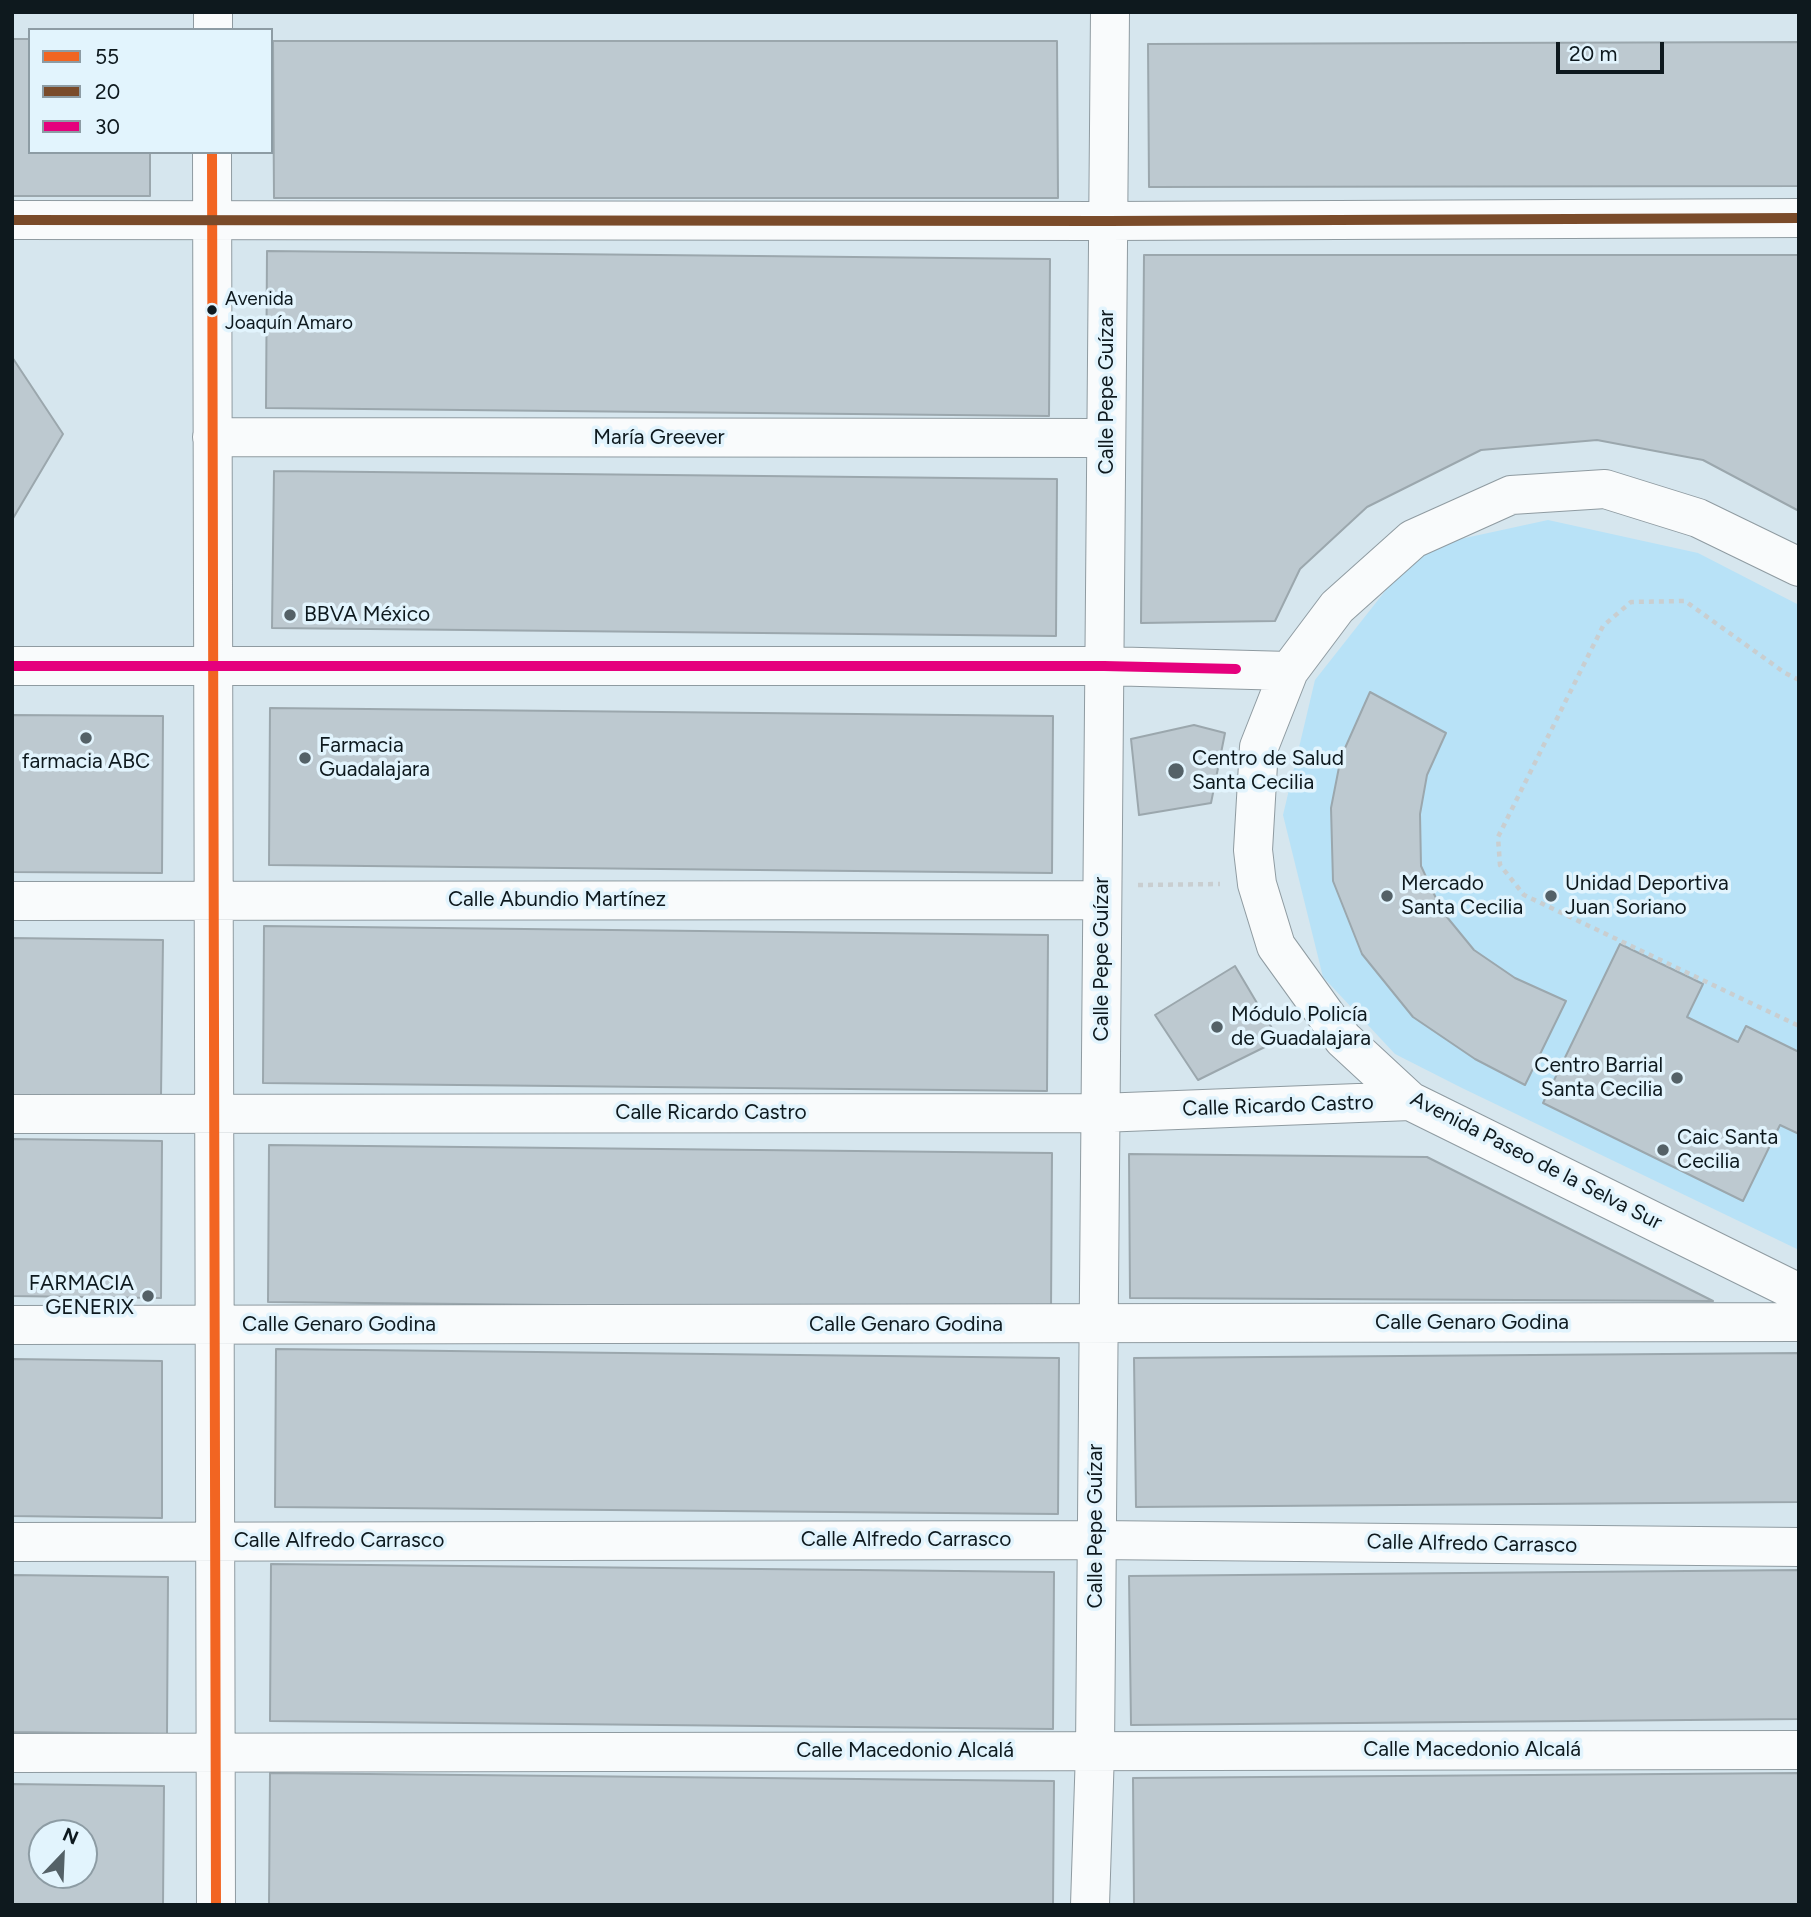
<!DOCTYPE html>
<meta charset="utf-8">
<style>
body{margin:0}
#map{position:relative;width:1811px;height:1917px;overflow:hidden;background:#d6e6ee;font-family:Figtree,sans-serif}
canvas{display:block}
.frame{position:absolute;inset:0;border:14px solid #0e191e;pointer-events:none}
.legend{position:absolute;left:28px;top:28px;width:245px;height:126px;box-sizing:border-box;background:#e2f4fd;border:2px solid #8d9ca4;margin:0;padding:9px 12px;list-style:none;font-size:21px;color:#0e191e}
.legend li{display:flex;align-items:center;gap:14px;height:35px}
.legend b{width:35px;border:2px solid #8d9ca4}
.north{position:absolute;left:28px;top:1819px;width:70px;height:70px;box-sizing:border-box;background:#e2f4fd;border:2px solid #8d9ca4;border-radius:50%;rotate:23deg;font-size:19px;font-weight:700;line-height:28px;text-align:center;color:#0e191e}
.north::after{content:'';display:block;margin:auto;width:24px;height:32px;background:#546167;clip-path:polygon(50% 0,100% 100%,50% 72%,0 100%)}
.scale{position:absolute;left:1556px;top:42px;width:108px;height:32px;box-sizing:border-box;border:4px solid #0e191e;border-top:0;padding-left:9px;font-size:21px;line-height:24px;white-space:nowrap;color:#0e191e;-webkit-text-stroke:5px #e2f4fd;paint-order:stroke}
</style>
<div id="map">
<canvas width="1811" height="1917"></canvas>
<div class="frame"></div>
<ul class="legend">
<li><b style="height:9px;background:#f26522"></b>55</li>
<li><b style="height:9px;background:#7a4b2a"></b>20</li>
<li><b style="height:9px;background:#e5007d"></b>30</li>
</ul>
<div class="north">N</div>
<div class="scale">20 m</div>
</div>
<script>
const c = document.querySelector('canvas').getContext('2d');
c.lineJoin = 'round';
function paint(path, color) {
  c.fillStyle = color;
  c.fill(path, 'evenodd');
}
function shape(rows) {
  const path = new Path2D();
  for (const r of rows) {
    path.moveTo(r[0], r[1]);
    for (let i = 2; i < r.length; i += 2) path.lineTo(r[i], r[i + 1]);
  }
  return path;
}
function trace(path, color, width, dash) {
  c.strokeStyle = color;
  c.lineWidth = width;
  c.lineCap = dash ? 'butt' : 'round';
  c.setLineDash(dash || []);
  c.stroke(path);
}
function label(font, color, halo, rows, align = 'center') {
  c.font = font + ' Figtree,sans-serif';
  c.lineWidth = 7;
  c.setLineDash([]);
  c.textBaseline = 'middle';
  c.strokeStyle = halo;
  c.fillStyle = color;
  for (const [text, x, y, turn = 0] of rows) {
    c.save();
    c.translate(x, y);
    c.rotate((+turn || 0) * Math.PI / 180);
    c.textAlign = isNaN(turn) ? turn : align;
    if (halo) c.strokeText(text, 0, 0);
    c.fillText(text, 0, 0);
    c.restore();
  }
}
paint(shape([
 [1548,520,1698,553,1799,605,1799,1250,1462,1088,1395,1054,1323,977,1283,815,1315,680,1419,548]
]), '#b8e2f7');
const building = shape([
 [12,39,30,39,30,152,150,152,150,196,12,196,12,39],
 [273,41,1057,41,1058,198,274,198,273,41],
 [1799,42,1799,186,1149,187,1148,44,1799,42],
 [267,251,1050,259,1049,416,266,408,267,251],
 [1144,255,1799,255,1799,511,1703,460,1597,440,1481,450,1367,507,1300,569,1275,621,1141,623,1144,255],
 [12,357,63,434,12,520,12,357],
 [274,471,1057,479,1056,636,272,628,274,471],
 [1370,692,1446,733,1427,775,1420,814,1421,866,1442,911,1474,950,1515,978,1566,1001,1525,1085,1475,1059,1413,1017,1362,954,1333,881,1331,808,1341,757,1370,692],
 [270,708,1053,716,1052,873,269,865,270,708],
 [12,715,163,716,162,873,12,872,12,715],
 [1194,725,1225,733,1211,803,1139,815,1131,739,1194,725],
 [264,926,1048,935,1047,1091,263,1083,264,926],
 [12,938,163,940,161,1096,12,1095,12,938],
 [1620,944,1703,984,1687,1017,1738,1042,1746,1026,1799,1052,1799,1134,1780,1125,1743,1201,1543,1103,1620,944],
 [1235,966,1279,1040,1198,1080,1155,1015,1235,966],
 [12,1139,162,1141,161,1298,12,1296,12,1139],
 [269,1145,1052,1153,1051,1310,268,1302,269,1145],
 [1129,1154,1427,1157,1713,1301,1130,1298,1129,1154],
 [276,1349,1059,1358,1058,1514,275,1507,276,1349],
 [1799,1353,1799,1502,1136,1507,1134,1358,1799,1353],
 [12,1359,162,1361,162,1518,12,1516,12,1359],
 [271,1564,1054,1572,1053,1729,270,1721,271,1564],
 [1799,1570,1799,1719,1131,1725,1129,1576,1799,1570],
 [12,1575,168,1577,167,1734,12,1732,12,1575],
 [270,1773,1054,1781,1053,1905,269,1905,270,1773],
 [1799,1773,1799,1905,1134,1905,1133,1778,1799,1773],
 [12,1784,164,1786,163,1905,12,1905,12,1784],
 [42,1833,84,1833,84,1875,42,1875,42,1833]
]);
paint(building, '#bdc9d0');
trace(building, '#9ba7ad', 2);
const minor = shape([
 [213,30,213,12],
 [212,152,216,1905],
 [12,220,1108,221,1799,218],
 [212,437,1106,438],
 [1799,567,1698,518,1605,489,1511,495,1413,539,1337,607,1289,671,1259,747,1253,850,1257,884,1276,946,1343,1039,1410,1101,1799,1293],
 [12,666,1104,666,1289,671],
 [12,901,1102,900],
 [12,1114,1100,1113,1410,1101],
 [12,1325,1799,1322],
 [12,1542,1096,1540,1799,1547],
 [12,1753,1799,1750],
 [1090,1905,1095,1751,1110,12]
]);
trace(minor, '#8f9ba1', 40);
trace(shape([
 [1799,680,1785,673,1685,601,1631,602,1603,626,1498,837,1500,865,1524,895,1799,1026],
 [1138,885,1220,884]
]), '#c9ced0', 4.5, [5, 5]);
trace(minor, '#f9fbfc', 38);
trace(shape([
 [212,152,216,1905]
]), '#f26522', 10);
trace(shape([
 [12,220,1108,221,1799,218]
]), '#7a4b2a', 10);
trace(shape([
 [12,666,1104,666,1236,669]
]), '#e5007d', 10);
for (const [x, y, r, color] of [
 [212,310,6,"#0e191e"],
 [290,615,7,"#546167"],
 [86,738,7,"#546167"],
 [305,758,7,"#546167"],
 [1176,771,9,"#546167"],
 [1387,896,7,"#546167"],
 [1551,896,7,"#546167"],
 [1217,1027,7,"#546167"],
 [1677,1078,7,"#546167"],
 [1663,1150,7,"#546167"],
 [148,1296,7,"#546167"]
]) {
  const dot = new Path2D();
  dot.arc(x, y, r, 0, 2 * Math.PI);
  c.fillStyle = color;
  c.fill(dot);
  trace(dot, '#e2f4fd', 2.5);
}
label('19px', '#0e191e', '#e2f4fd', [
 ["Avenida",225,299],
 ["Joaquín Amaro",225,323]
], 'left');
label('21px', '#0e191e', '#e2f4fd', [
 ["Calle Pepe Guízar",1107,392,-90],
 ["María Greever",659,438],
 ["Calle Abundio Martínez",557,900],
 ["Calle Pepe Guízar",1102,959,-90],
 ["Calle Ricardo Castro",1278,1106,-2],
 ["Calle Ricardo Castro",711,1113],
 ["Avenida Paseo de la Selva Sur",1536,1161,27],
 ["Calle Genaro Godina",1472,1323],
 ["Calle Genaro Godina",339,1325],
 ["Calle Genaro Godina",906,1325],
 ["Calle Pepe Guízar",1096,1526,-90],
 ["Calle Alfredo Carrasco",906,1540],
 ["Calle Alfredo Carrasco",339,1541],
 ["Calle Alfredo Carrasco",1472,1544,1],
 ["Calle Macedonio Alcalá",1472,1750],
 ["Calle Macedonio Alcalá",905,1751]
]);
label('21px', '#0e191e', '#e2f4fd', [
 ["BBVA México",304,615],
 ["Farmacia",319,746],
 ["Guadalajara",319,770],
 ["Centro de Salud",1192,759],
 ["Santa Cecilia",1192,783],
 ["farmacia ABC",86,762,"center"],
 ["Mercado",1401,884],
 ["Santa Cecilia",1401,908],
 ["Unidad Deportiva",1565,884],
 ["Juan Soriano",1565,908],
 ["Módulo Policía",1231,1015],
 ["de Guadalajara",1231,1039],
 ["Centro Barrial",1663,1066,"right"],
 ["Santa Cecilia",1663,1090,"right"],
 ["Caic Santa",1677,1138],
 ["Cecilia",1677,1162],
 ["FARMACIA",134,1284,"right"],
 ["GENERIX",134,1308,"right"]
], 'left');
</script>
